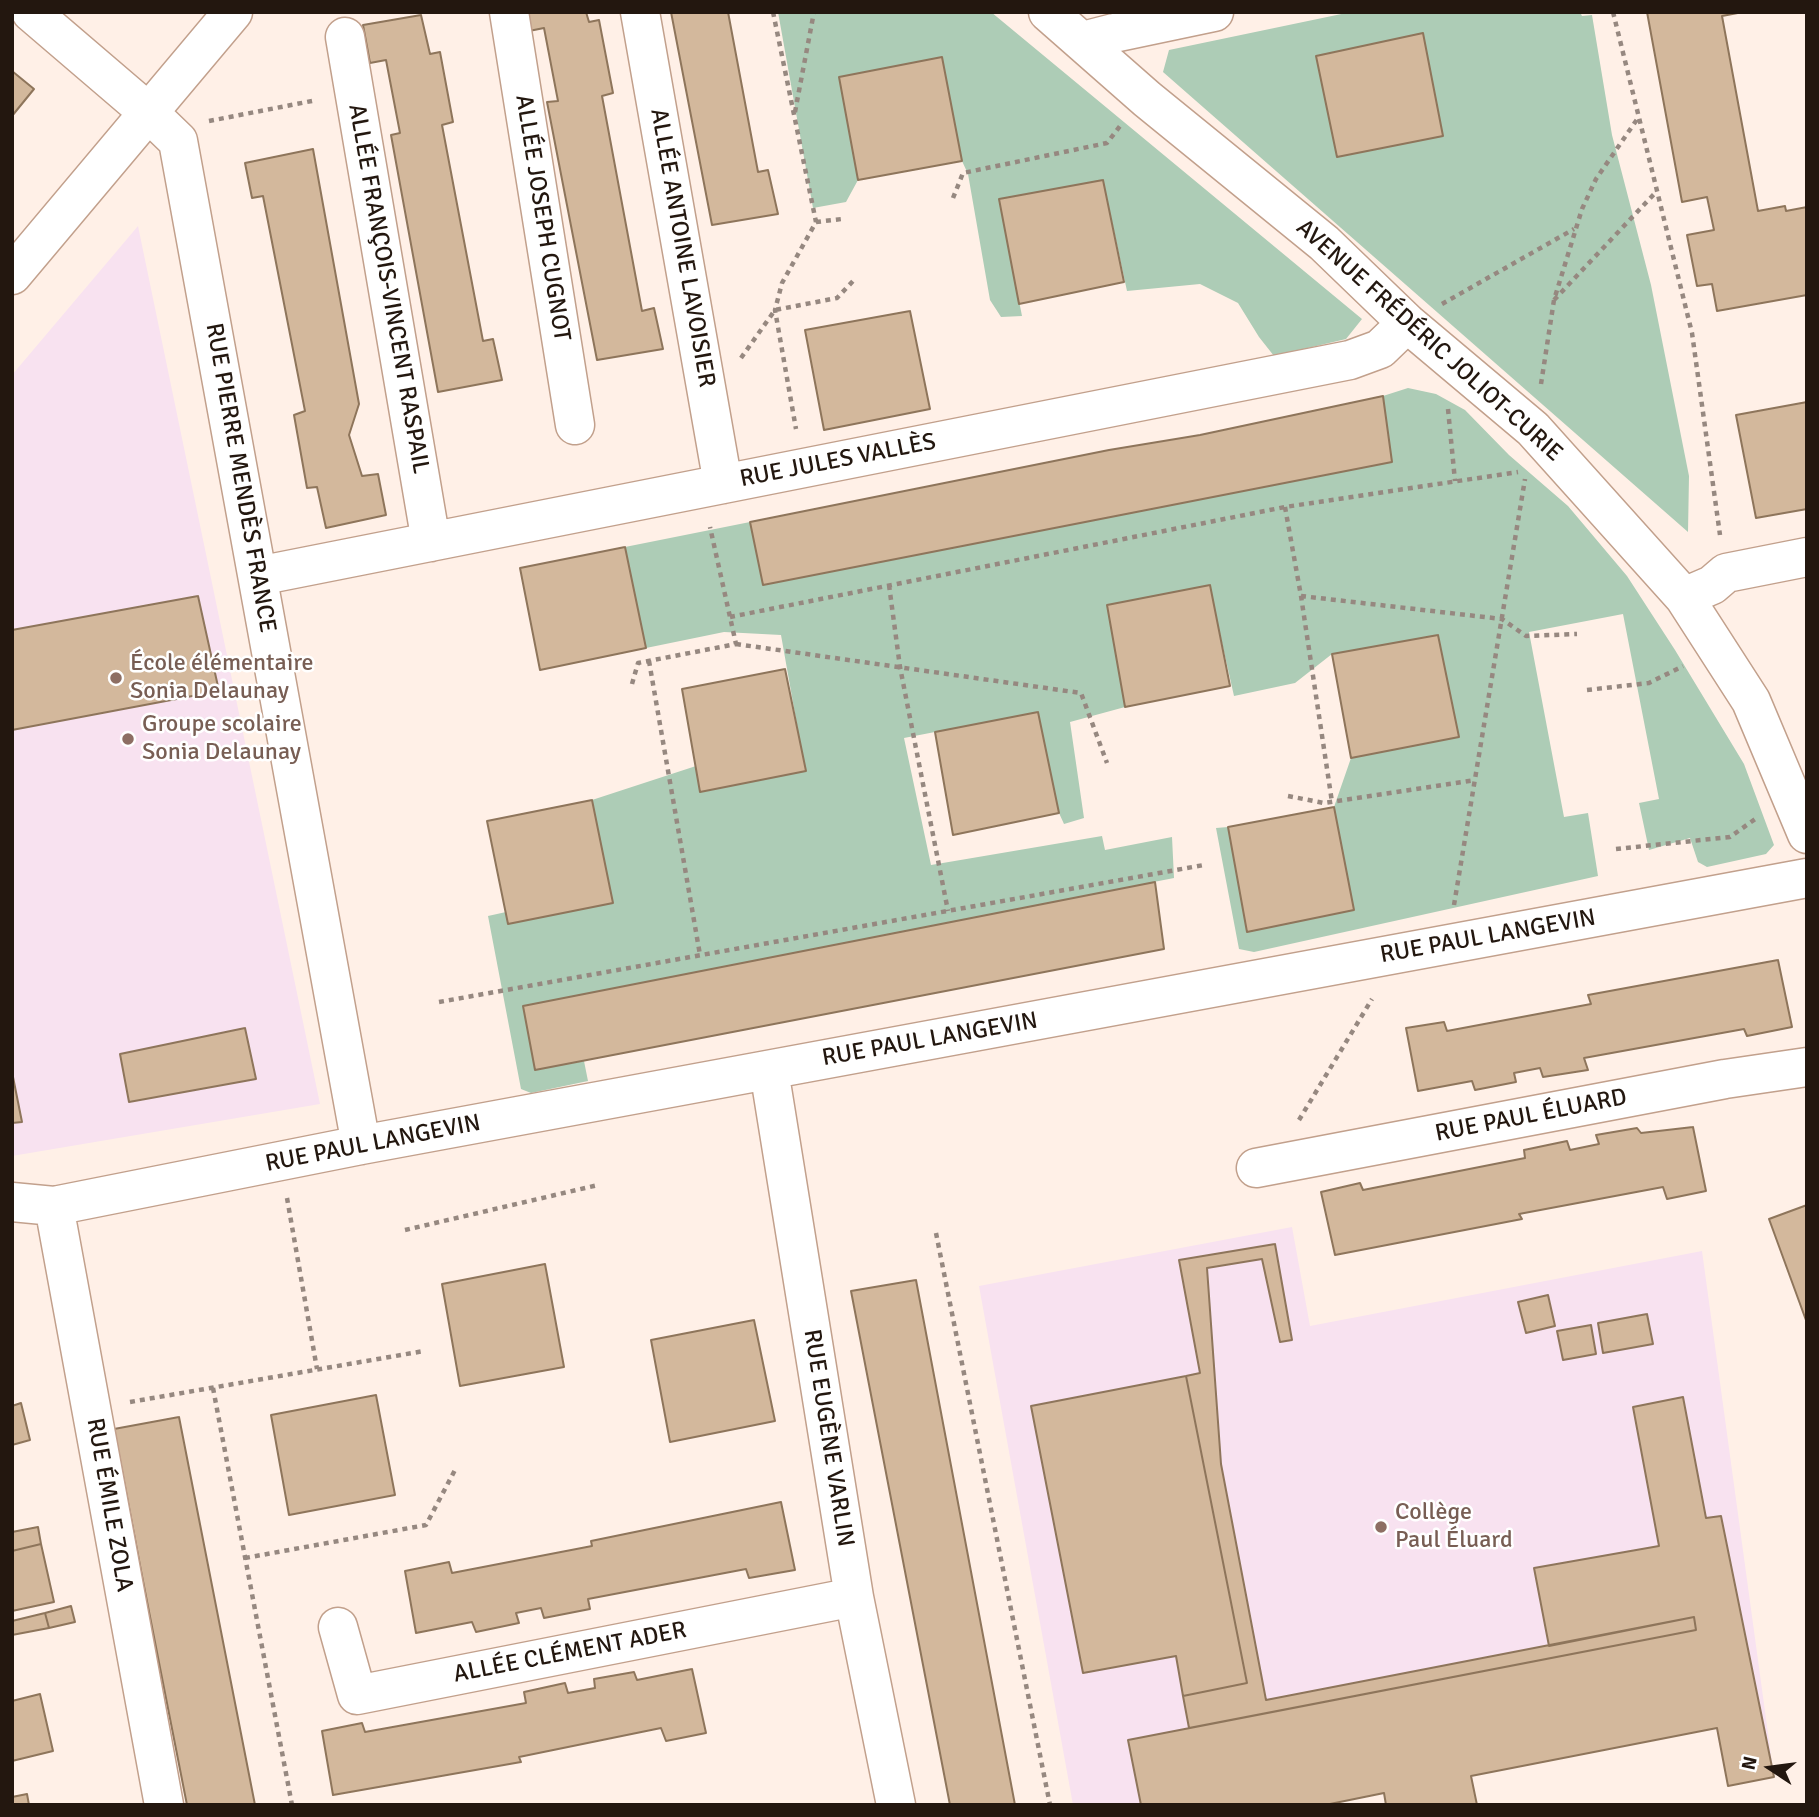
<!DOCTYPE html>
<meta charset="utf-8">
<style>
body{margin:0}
#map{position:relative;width:1819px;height:1817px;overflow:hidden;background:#fff0e7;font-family:Signika,sans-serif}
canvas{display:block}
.frame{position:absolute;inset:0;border:14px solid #23170f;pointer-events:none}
.north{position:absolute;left:1735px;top:1733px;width:70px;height:70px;-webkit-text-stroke:5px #fff;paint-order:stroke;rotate:283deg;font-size:19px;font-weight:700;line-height:28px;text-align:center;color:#23170f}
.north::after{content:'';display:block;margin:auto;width:24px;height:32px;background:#23170f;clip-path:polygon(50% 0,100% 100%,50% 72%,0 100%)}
</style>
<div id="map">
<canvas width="1819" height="1817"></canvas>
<div class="frame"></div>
<div class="north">N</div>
</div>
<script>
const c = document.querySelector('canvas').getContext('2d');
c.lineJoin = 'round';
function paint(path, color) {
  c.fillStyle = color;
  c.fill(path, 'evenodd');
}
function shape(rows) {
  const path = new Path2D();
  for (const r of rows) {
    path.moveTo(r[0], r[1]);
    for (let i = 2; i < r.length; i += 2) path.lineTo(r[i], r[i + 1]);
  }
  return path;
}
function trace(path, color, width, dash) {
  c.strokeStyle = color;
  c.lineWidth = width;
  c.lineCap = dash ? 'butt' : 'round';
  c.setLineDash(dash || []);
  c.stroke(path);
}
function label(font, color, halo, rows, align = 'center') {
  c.font = font + ' Signika,sans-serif';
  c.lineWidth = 5;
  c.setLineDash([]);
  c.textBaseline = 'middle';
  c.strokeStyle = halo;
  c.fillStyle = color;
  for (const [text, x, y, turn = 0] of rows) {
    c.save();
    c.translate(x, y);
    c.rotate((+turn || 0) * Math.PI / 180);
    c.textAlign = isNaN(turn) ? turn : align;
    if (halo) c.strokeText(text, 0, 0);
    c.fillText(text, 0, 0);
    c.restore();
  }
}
paint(shape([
 [138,226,320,1104,12,1156,12,375],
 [1292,1227,1310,1326,1702,1251,1774,1777,1728,1786,1716,1728,1472,1776,1477,1805,1386,1805,1384,1793,1325,1805,1073,1805,979,1286]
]), '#f8e2f0');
paint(shape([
 [778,12,991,12,1362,319,1346,339,1274,356,1259,337,1238,303,1200,284,1127,291,1103,180,999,199,1022,316,1001,317,990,300,968,174,962,161,942,57,839,77,858,180,846,202,813,208],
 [1351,12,1580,12,1582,16,1592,15,1612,135,1651,285,1689,476,1688,532,1163,72,1169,50],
 [1422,33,1337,157,1316,56],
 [1408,388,1436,394,1465,410,1509,455,1568,506,1627,576,1675,650,1744,764,1774,845,1766,854,1707,867,1698,862,1690,838,1649,850,1639,803,1659,799,1623,614,1529,632,1564,817,1588,813,1598,876,1254,952,1239,949,1216,828,1228,827,1247,931,1354,910,1334,807,1351,758,1459,737,1438,635,1332,654,1295,683,1234,696,1209,585,1107,605,1125,707,1070,722,1084,818,1064,824,1059,813,1038,712,904,738,931,865,1102,836,1105,850,1172,837,1174,878,523,1006,535,1070,584,1061,588,1081,531,1093,521,1089,488,916,506,912,509,924,613,903,592,800,696,766,805,770,781,635,724,632,646,648,625,547,750,522,763,585,1392,462,1383,396]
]), '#adccb6');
const building = shape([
 [526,12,586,12,589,22,599,20,613,93,602,96,642,311,654,308,663,349,597,360,547,102,558,101,544,28,529,31,526,12],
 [671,12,728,12,758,172,768,170,778,214,712,225,671,12],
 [1647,12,1743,12,1722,16,1758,211,1785,206,1786,211,1807,207,1807,295,1717,311,1712,284,1697,286,1687,235,1714,230,1707,197,1682,202,1647,12],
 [421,15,430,54,440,52,453,122,442,125,483,341,493,339,502,380,438,392,391,135,400,133,386,60,370,63,363,25,421,15],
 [1423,33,1443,136,1337,157,1316,56,1423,33],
 [942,57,962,161,858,180,839,77,942,57],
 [12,71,34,89,12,116,12,71],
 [313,149,359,404,349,435,362,476,378,474,386,515,326,528,317,487,307,488,294,415,305,411,263,196,252,198,245,163,313,149],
 [1103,180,1124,282,1019,304,999,199,1103,180],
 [910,311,930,409,824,430,805,330,910,311],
 [1383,396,1392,462,763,585,750,522,1109,450,1200,435,1383,396],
 [1807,402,1807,509,1756,518,1736,415,1807,402],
 [625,547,646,648,540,670,520,568,625,547],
 [1210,585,1230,686,1125,707,1107,605,1210,585],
 [198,596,219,691,12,730,12,630,198,596],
 [1438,635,1459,737,1351,758,1332,654,1438,635],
 [785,669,806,771,700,792,682,689,785,669],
 [1038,712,1059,813,953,835,935,732,1038,712],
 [592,800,613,903,508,924,487,821,592,800],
 [1334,807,1354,910,1247,932,1228,827,1334,807],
 [1155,882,1164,949,535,1070,523,1006,1155,882],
 [1778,960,1792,1027,1747,1036,1744,1029,1584,1058,1588,1070,1543,1077,1540,1068,1514,1073,1516,1082,1475,1090,1472,1081,1418,1091,1406,1028,1444,1022,1447,1031,1591,1004,1588,995,1778,960],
 [245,1028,256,1079,129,1102,120,1054,245,1028],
 [12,1072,22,1122,12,1123,12,1072],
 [1693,1127,1706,1191,1667,1199,1663,1187,1519,1214,1522,1219,1335,1255,1321,1192,1360,1183,1363,1190,1525,1158,1524,1150,1567,1141,1570,1150,1599,1144,1596,1135,1637,1128,1641,1133,1693,1127],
 [1807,1205,1807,1323,1769,1219,1807,1205],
 [1275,1244,1292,1340,1280,1342,1262,1259,1207,1268,1221,1464,1266,1700,1694,1617,1696,1630,1189,1728,1183,1696,1247,1683,1186,1376,1200,1373,1179,1260,1275,1244],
 [545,1264,564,1367,460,1386,442,1284,545,1264],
 [916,1280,1015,1805,950,1805,851,1291,916,1280],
 [1548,1295,1555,1326,1526,1333,1518,1302,1548,1295],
 [1647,1314,1653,1344,1603,1353,1598,1323,1647,1314],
 [754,1320,775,1421,670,1442,651,1340,754,1320],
 [1591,1325,1596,1354,1563,1360,1557,1331,1591,1325],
 [1186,1376,1247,1683,1183,1696,1176,1656,1083,1673,1031,1406,1186,1376],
 [376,1395,395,1495,289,1515,271,1415,376,1395],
 [1683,1397,1706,1518,1721,1516,1774,1777,1728,1786,1717,1728,1471,1776,1477,1805,1386,1805,1384,1793,1325,1805,1141,1805,1128,1740,1696,1630,1694,1617,1549,1646,1534,1568,1659,1546,1633,1407,1683,1397],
 [21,1403,30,1440,12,1445,12,1406,21,1403],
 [179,1417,255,1805,187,1805,142,1576,114,1429,179,1417],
 [781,1502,795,1570,749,1578,746,1569,588,1599,590,1609,544,1618,541,1608,516,1613,519,1623,476,1632,472,1622,416,1633,405,1571,449,1562,452,1573,592,1546,591,1541,781,1502],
 [38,1527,41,1544,12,1551,12,1532,38,1527],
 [41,1544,54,1602,12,1611,12,1551,41,1544],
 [71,1606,75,1622,49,1628,45,1613,71,1606],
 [45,1613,49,1628,12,1635,12,1621,45,1613],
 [692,1669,706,1733,666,1741,661,1728,519,1757,521,1762,333,1795,322,1731,362,1723,365,1732,526,1703,524,1692,565,1683,568,1693,595,1688,594,1679,634,1672,637,1680,692,1669],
 [40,1694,53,1751,12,1761,12,1701,40,1694],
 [27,1794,29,1805,12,1805,12,1797,27,1794]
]);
paint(building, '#d3b89c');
trace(building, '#8e755b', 2);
const minor = shape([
 [31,12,149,113,178,141,361,1145],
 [509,12,575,425],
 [640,12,723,484],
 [1048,12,1147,99,1324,243,1407,323,1533,429,1684,597,1751,701,1807,834],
 [345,37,431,542],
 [1083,41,1114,33,1214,12],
 [12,275,233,12],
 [258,576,1350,360,1380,349,1407,323],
 [1684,597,1712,585,1726,573,1807,557],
 [769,1070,854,1597,896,1805],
 [1256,1168,1725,1079,1807,1067],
 [12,1202,54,1206,361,1145,1807,878],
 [54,1206,164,1805],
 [338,1627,357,1695,854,1597]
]);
trace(minor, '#c2a08c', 41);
trace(shape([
 [773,12,816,222,782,283,775,310,796,429],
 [1613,12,1692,333,1720,535],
 [795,112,814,12],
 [209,121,317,100],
 [953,198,963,173,1107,143,1120,126],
 [816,222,842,219],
 [1554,300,1656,192],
 [1442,304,1574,229],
 [741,358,775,310,837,298,854,280],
 [1541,384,1554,300,1582,209,1596,179,1638,118],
 [1448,409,1455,481],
 [1285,507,1301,596,1332,802],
 [889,585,900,667,948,911],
 [1301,596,1502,619,1526,636,1577,634],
 [730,617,1285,507,1518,472],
 [736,644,1081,693,1107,763],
 [649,661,700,955],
 [632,684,638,663,736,644,710,527],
 [1587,690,1649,683,1683,666],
 [1288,796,1324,803,1475,780],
 [1616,849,1730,837,1758,817],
 [1454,905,1525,479],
 [439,1002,1204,865],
 [1299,1120,1372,999],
 [287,1198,317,1369],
 [405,1230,598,1185],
 [936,1233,1050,1805],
 [213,1388,292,1805],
 [130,1402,424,1351],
 [245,1558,426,1525,455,1470]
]), '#968880', 4.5, [5, 5]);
trace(minor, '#fff', 38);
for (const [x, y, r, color] of [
 [116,678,7,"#8d6e63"],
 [128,739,7,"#8d6e63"],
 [1381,1527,7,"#8d6e63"]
]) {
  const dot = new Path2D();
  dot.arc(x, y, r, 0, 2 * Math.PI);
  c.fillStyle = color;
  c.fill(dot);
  trace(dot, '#fff', 2.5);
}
label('24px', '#23170f', '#fff', [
 ["ALLÉE JOSEPH CUGNOT",542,218,81],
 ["ALLÉE ANTOINE LAVOISIER",682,248,80],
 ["ALLÉE FRANÇOIS-VINCENT RASPAIL",388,289,80],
 ["AVENUE FRÉDÉRIC JOLIOT-CURIE",1429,341,42],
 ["RUE JULES VALLÈS",838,461,-11],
 ["RUE PIERRE MENDÈS FRANCE",240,478,80],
 ["RUE PAUL LANGEVIN",1488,937,-10],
 ["RUE PAUL LANGEVIN",930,1040,-10],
 ["RUE PAUL ÉLUARD",1531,1116,-11],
 ["RUE PAUL LANGEVIN",373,1144,-11],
 ["RUE EUGÈNE VARLIN",828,1438,81],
 ["RUE ÉMILE ZOLA",109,1505,80],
 ["ALLÉE CLÉMENT ADER",570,1653,-11]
]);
label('24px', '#785e54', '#fff', [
 ["École élémentaire",130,664],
 ["Sonia Delaunay",130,692],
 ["Groupe scolaire",142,725],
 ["Sonia Delaunay",142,753],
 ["Collège",1395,1513],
 ["Paul Éluard",1395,1541]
], 'left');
</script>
